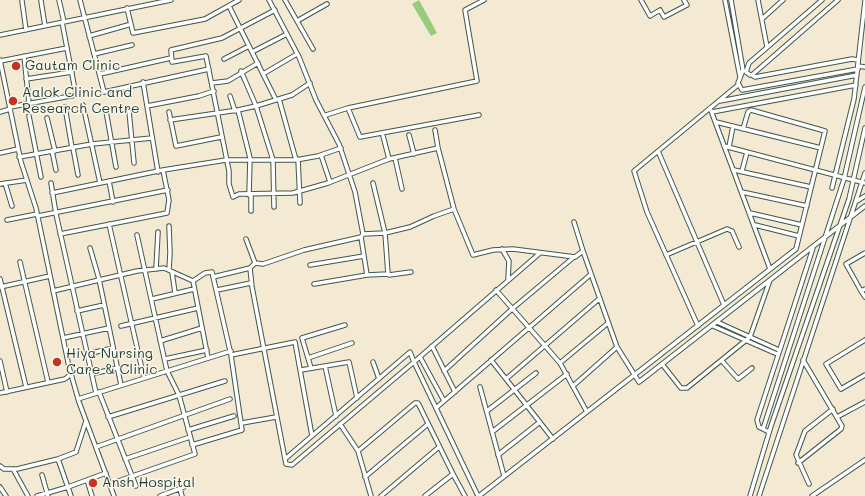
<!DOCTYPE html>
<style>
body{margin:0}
canvas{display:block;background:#f4e9d2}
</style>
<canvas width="865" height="496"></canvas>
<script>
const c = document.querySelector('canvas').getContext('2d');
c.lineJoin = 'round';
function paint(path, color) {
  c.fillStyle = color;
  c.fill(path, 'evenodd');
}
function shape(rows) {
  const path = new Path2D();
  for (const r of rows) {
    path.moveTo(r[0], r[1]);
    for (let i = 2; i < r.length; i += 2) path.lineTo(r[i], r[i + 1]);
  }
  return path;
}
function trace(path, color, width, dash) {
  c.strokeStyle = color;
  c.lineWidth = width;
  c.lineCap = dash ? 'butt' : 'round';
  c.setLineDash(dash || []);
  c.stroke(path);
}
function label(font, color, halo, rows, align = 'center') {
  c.font = font + ' Mali,sans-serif';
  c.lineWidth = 3;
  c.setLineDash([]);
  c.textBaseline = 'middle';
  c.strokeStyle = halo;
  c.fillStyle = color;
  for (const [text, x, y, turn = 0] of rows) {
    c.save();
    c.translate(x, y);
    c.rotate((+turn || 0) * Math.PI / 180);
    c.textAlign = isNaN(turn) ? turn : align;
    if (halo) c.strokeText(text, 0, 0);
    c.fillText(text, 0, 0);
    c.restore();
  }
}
paint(shape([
 [419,0,437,33,431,36,412,4]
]), '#98cc7d');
const minor = shape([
 [59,0,64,22],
 [80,0,104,92,209,69],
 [285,0,313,49],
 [641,0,650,16,660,10,664,17,687,5,684,0],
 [725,0,740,77],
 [731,0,743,70,738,83,742,90,858,69],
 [758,0,767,47],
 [838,0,752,75,755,77,852,59,858,60],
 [22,1,26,30],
 [41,1,45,26],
 [229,6,276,100],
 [127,8,133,33,205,19,239,0],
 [275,10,222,38,171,50,172,62,206,56,229,171,229,184,233,197,239,194,293,193,328,183,389,159,438,148,454,209,473,255,493,250,513,249,575,257,583,251,574,222],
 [762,19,783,0],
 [297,21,327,4],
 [0,35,171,0],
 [89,36,128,25],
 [252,52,287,34],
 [94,54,132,45],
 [24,56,29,103],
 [224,59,249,46],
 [0,60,21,162,36,208,69,367,79,402,114,496],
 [0,61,67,48],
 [858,66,865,67],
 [241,71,256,106,273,160,274,207],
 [100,74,171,58],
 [263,74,297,54],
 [752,75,750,75,746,72,749,63,822,0],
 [26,79,72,72],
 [143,82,158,172],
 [212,83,228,81,258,63],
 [230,96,235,111],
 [279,99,296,160],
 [720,101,857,75],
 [83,105,100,183],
 [147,106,199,96,214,91],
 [10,107,76,95,62,22],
 [65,107,72,148],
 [348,108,360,137,479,115],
 [710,108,770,269],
 [238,110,250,158,249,195],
 [106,111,116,167],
 [129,111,134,163],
 [0,112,10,109],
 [169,112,176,146,221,137],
 [712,112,856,85],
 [326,115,348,108,477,81,465,10,484,0],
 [29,116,41,177],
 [47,118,55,151],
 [170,120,238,110,256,106,292,95,310,83],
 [716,122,821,148],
 [435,130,438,148],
 [409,135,414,154],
 [383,136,389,159],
 [724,146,865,183],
 [729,147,733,126],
 [73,148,78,175],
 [52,151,56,170],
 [658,151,724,305],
 [0,153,18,149],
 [321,155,330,182],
 [19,157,92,144,152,138],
 [395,158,402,189],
 [298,159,300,203],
 [734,170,811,187],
 [742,171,747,152],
 [109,181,113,202],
 [5,183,12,206],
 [51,183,56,214,96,393],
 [0,184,27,180],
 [832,188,854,99,865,1],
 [742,192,807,206],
 [52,193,163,170,226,160,296,160,318,156,341,148],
 [857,201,865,196],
 [251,211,251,195],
 [750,213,802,225],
 [38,216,168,190],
 [7,220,37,214],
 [109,224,144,378],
 [755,225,799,236],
 [169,226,170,253,169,270],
 [60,234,167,213,169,200,163,170],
 [363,234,385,233,373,183],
 [361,237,367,275],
 [246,239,255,263],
 [90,248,99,279,121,385],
 [502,249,509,261,508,280],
 [583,251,617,347,639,382,865,206],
 [865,253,846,264,861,291,865,289],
 [666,255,727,229,732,231,739,247],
 [20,262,48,382],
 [255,263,263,264,304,250,361,237,363,234,355,192,339,144,316,100,299,57,269,0],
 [310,265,364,256],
 [250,268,252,287,285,459],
 [156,269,158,232],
 [172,272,175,293],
 [411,272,389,275,388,274,385,233,410,227,434,216,454,209],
 [213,277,250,268,255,263],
 [0,279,26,387],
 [193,281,208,358],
 [314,284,367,275,388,274],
 [0,287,50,276],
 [217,290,251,283],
 [496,290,560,363,608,323],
 [53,291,137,271,164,268,193,281,205,273,212,272,231,355,242,430,192,445],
 [861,291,865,297],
 [152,299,194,289],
 [77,311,104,305],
 [717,322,779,350],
 [121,326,198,308],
 [698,326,647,212,634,171,738,85],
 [713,326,777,354],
 [63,338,109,328],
 [865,340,826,364,841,389,865,375],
 [160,341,202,328],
 [432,346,455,392],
 [87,354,113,348],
 [231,355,295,342,312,436],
 [420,357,444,401],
 [308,358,352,343],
 [165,359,207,350],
 [491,360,506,379,599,299],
 [0,361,7,392],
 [722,361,738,379,752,368],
 [373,362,379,379],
 [560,363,587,412],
 [662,364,681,388,687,388,750,337,770,280],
 [325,366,336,416],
 [311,368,302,338,345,325],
 [301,370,349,362,357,398],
 [444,371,512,309,574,257],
 [92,374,117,368],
 [506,379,553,439],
 [573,386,617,347],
 [480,387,504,476],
 [99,392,136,486],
 [0,393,65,379,71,374],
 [78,399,231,351],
 [436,408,590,275],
 [487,411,536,373],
 [108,417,225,381],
 [837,417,865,402],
 [242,423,276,417],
 [340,424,358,451,371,496],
 [763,429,844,179,865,87],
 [188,430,234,416],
 [492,432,567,374],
 [769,432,759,427,757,420,813,248],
 [96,447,230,399],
 [358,451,415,403,418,403,453,474,425,496],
 [498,455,540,422],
 [125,459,190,437],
 [798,463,841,429,842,426,803,360],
 [0,466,4,469,17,469,58,459],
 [13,469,28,496],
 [453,474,465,496],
 [42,475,48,496],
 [365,477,428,424],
 [87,480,92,496],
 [110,484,195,454,179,395,167,371,137,235],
 [809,484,796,455,805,431,833,409],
 [0,487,6,496],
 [180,489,182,496],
 [37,496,68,487,106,473],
 [71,496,58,459,76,452,86,421],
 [160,496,184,487],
 [381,496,439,447],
 [478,496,414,362,410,352,285,459,286,464,292,465,414,362,540,253],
 [479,496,796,249,825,131,751,110,748,112,743,129],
 [750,496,771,426,849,199,865,128],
 [759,496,865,173],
 [812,496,865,460]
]);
trace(minor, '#3f574c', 5.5);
trace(minor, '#fff', 3.5);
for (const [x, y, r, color] of [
 [16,66,5,"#c8321e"],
 [13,101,5,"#c8321e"],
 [57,362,5,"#c8321e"],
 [93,483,5,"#c8321e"]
]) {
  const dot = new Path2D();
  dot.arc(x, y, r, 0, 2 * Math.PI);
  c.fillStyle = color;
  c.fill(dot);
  trace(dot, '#fbf7ec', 1.5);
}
label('14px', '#1f3d34', '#fbf7ec', [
 ["Gautam Clinic",25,66],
 ["Aalok Clinic and",22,93],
 ["Research Centre",22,109],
 ["Hiya Nursing",66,354],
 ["Care & Clinic",66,370],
 ["Ansh Hospital",102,483]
], 'left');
</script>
